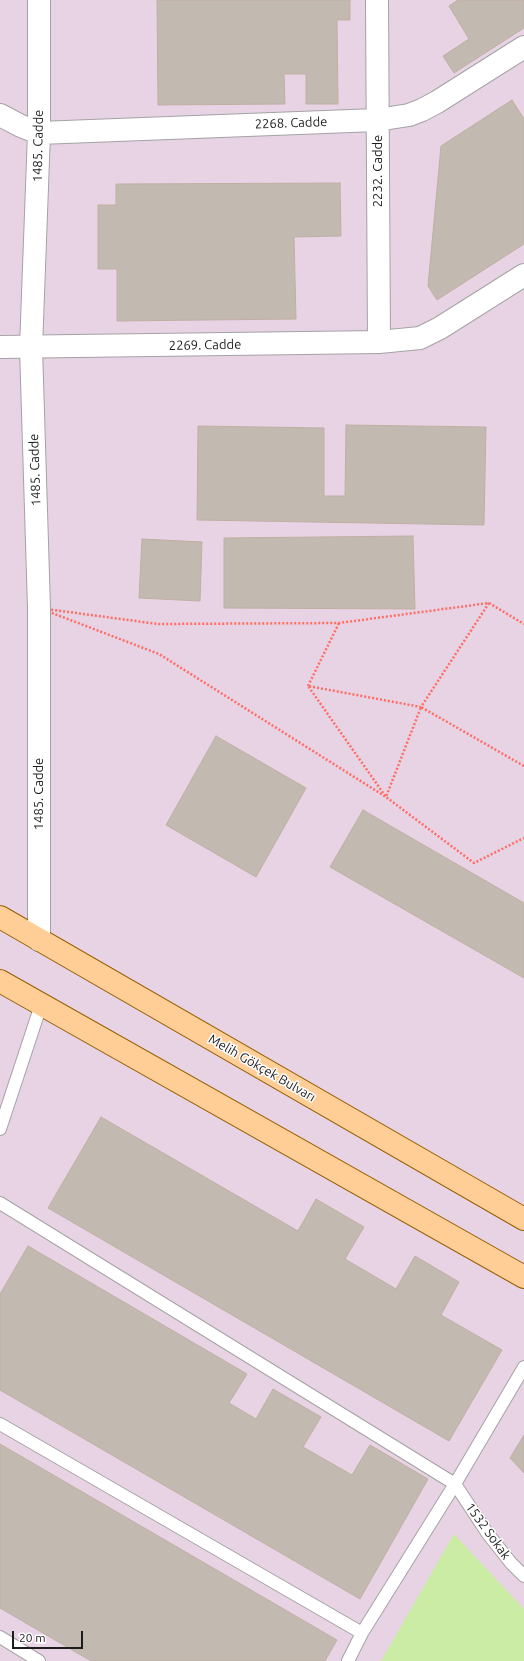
<!DOCTYPE html>
<meta charset="utf-8">
<style>
body{margin:0}
#map{position:relative;width:524px;height:1661px;overflow:hidden;background:#eeeae1;font-family:Ubuntu,sans-serif}
canvas{display:block}
.scale{position:absolute;left:12px;top:1631px;width:71px;height:18px;box-sizing:border-box;border:2px solid #1c1c1c;border-top:0;padding-left:5px;font-size:12px;line-height:14px;white-space:nowrap;color:#1c1c1c;-webkit-text-stroke:3px #fff;paint-order:stroke}
</style>
<div id="map">
<canvas width="524" height="1661"></canvas>
<div class="scale">20 m</div>
</div>
<script>
const c = document.querySelector('canvas').getContext('2d');
c.lineJoin = 'round';
function paint(path, color) {
  c.fillStyle = color;
  c.fill(path, 'evenodd');
}
function shape(rows) {
  const path = new Path2D();
  for (const r of rows) {
    path.moveTo(r[0], r[1]);
    for (let i = 2; i < r.length; i += 2) path.lineTo(r[i], r[i + 1]);
  }
  return path;
}
function trace(path, color, width, dash) {
  c.strokeStyle = color;
  c.lineWidth = width;
  c.lineCap = dash ? 'butt' : 'round';
  c.setLineDash(dash || []);
  c.stroke(path);
}
function label(font, color, halo, rows, align = 'center') {
  c.font = font + ' Ubuntu,sans-serif';
  c.lineWidth = 3;
  c.setLineDash([]);
  c.textBaseline = 'middle';
  c.strokeStyle = halo;
  c.fillStyle = color;
  for (const [text, x, y, turn = 0] of rows) {
    c.save();
    c.translate(x, y);
    c.rotate((+turn || 0) * Math.PI / 180);
    c.textAlign = isNaN(turn) ? turn : align;
    if (halo) c.strokeText(text, 0, 0);
    c.fillText(text, 0, 0);
    c.restore();
  }
}
paint(shape([
 [0,0,524,0,524,1661,0,1661]
]), '#e8d3e5');
paint(shape([
 [454,1534,524,1609,524,1661,381,1661]
]), '#caeca4');
const building = shape([
 [157,0,350,0,350,20,337,20,338,104,306,104,306,74,284,74,285,104,158,105,157,0],
 [458,0,524,0,524,28,454,73,443,56,469,39,449,6,458,0],
 [512,100,524,119,524,244,437,300,428,286,441,146,512,100],
 [340,183,341,236,294,237,296,319,117,321,117,269,98,269,98,205,116,205,116,184,340,183],
 [346,425,486,427,484,525,197,520,198,426,324,428,324,496,345,496,346,425],
 [413,536,415,609,224,608,224,538,413,536],
 [142,539,202,542,200,601,139,598,142,539],
 [216,736,306,788,256,877,166,825,216,736],
 [363,810,524,903,524,978,330,867,363,810],
 [101,1117,298,1231,316,1199,364,1227,345,1259,396,1289,415,1256,459,1282,441,1315,502,1350,449,1441,48,1208,101,1117],
 [28,1246,247,1374,229,1403,256,1419,273,1389,321,1417,303,1447,352,1475,370,1445,428,1479,360,1599,0,1390,0,1294,28,1246],
 [524,1435,524,1473,510,1458,524,1435],
 [0,1444,337,1640,325,1661,91,1661,0,1608,0,1444]
]);
paint(building, '#c2b9b1');
trace(building, '#c1afa3', 1);
const service = shape([
 [0,1129,41,1005],
 [0,1203,455,1484,488,1534,511,1563,524,1576],
 [0,1424,362,1633],
 [0,1637,39,1661],
 [348,1661,362,1633,455,1484,524,1367]
]);
const minor = shape([
 [377,0,379,342],
 [0,115,21,126,39,133,377,120,409,115,422,110,437,102,524,47],
 [0,347,379,342,420,338,440,328,524,275],
 [39,940,39,608,31,348,39,133,39,0]
]);
const primary = shape([
 [0,917,524,1219],
 [0,981,524,1277]
]);
trace(service, '#a3a3a3', 14);
trace(minor, '#a3a3a3', 24);
trace(primary, '#955e00', 24);
trace(shape([
 [489,603,421,707,308,686,386,797,159,654,39,608,158,624,339,623,489,603],
 [489,603,524,624],
 [308,686,339,623],
 [524,766,421,707,386,797,474,863,524,838]
]), '#ff6d62', 2.5, [2, 2]);
trace(service, '#fff', 12);
trace(minor, '#fff', 22);
trace(primary, '#ffce96', 22);
label('13px', '#1c1c1c', '#fff', [
 ["2268. Cadde",291,123,-2],
 ["1485. Cadde",38,146,-89],
 ["2232. Cadde",378,171,-90],
 ["2269. Cadde",205,345,-1],
 ["1485. Cadde",35,470,-92],
 ["1485. Cadde",39,794,-90],
 ["Melih Gökçek Bulvarı",262,1068,30],
 ["1532 Sokak",488,1531,54]
]);
</script>
